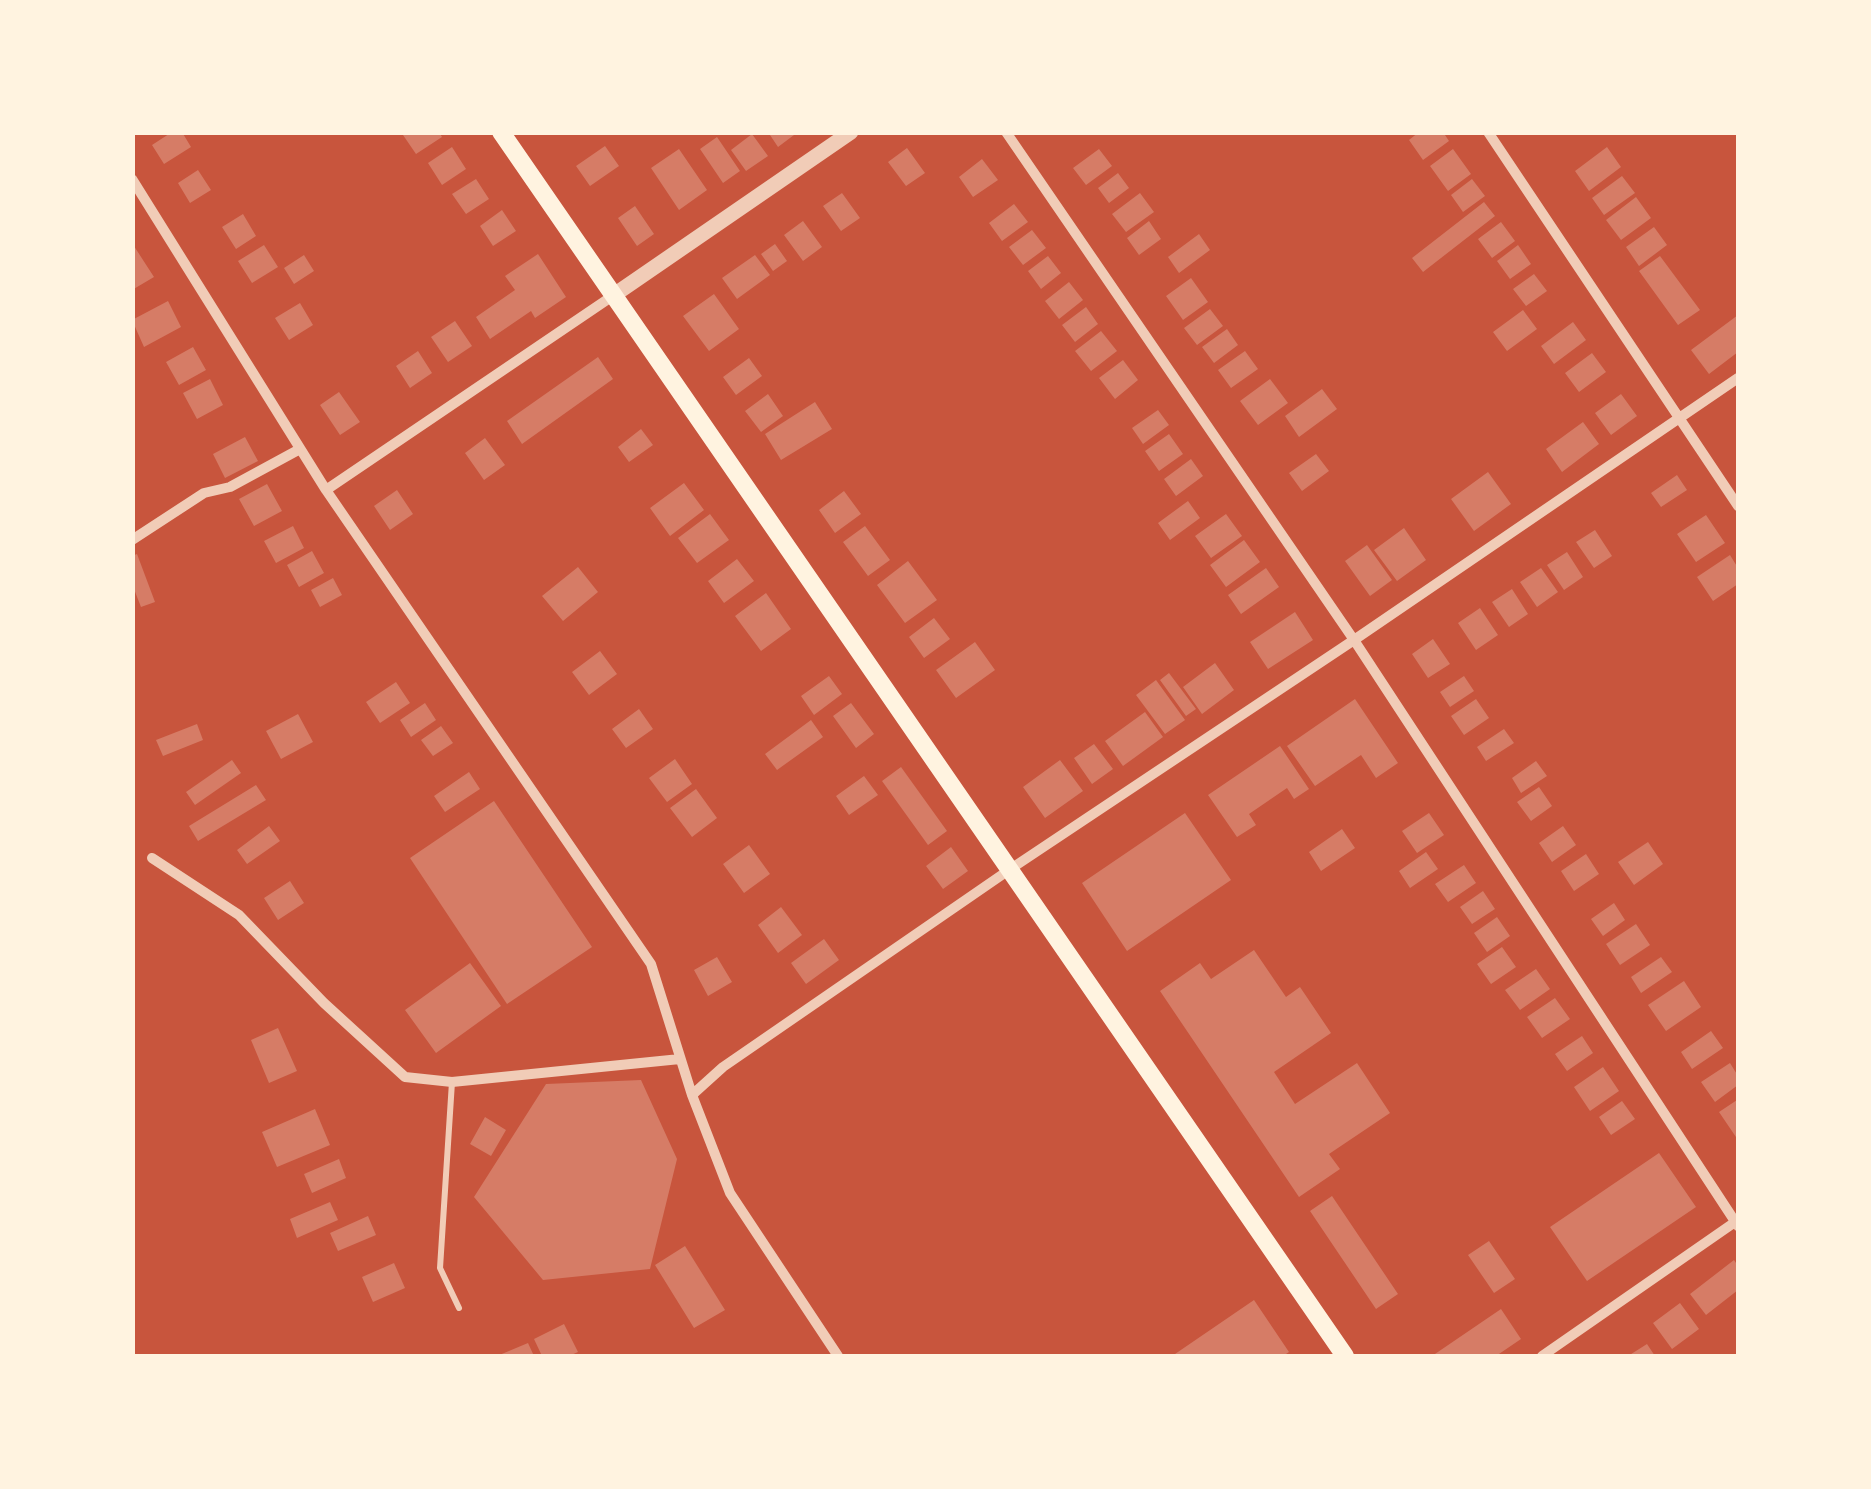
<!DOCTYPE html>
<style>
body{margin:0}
#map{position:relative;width:1871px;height:1489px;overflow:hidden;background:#c8553d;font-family:"Times New Roman",serif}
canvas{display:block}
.frame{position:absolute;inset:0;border:135px solid #fff3e0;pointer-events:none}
</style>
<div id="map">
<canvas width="1871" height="1489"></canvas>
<div class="frame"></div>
</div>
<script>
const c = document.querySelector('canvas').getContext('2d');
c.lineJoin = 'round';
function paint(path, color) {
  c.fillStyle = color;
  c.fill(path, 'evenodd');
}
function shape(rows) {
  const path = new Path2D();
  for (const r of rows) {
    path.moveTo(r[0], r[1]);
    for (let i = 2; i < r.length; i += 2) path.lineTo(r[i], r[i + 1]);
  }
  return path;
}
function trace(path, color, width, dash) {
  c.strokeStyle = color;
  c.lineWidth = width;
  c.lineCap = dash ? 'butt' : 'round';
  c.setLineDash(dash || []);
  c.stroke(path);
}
paint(shape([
 [172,132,182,132,191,147,164,164,152,145],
 [406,132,439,132,442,137,416,154,403,135],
 [768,132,798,132,778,147],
 [1419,132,1443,132,1449,141,1423,160,1409,140],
 [752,134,768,156,746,171,731,150],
 [717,137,740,171,723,183,700,149],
 [605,146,619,166,590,186,576,166],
 [452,147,466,169,442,185,428,163],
 [1607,147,1621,167,1589,191,1575,171],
 [907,148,925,173,906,186,888,162],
 [679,149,707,190,679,210,651,168],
 [1099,149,1112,166,1086,185,1073,168],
 [1453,149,1471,174,1448,191,1430,166],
 [982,159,998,180,973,197,959,177],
 [198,170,211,190,190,203,178,183],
 [1118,173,1129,188,1109,203,1098,188],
 [1622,176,1635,193,1604,215,1592,198],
 [476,179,489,199,466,214,452,194],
 [1472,179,1485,196,1463,212,1451,195],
 [842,193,860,218,841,231,823,206],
 [1140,193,1154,212,1126,232,1112,214],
 [1636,197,1651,218,1621,240,1606,220],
 [1484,202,1495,216,1423,272,1412,258],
 [1014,204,1028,222,1002,241,989,223],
 [635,206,654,234,637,246,618,218],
 [502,210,516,231,493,246,480,226],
 [243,214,256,236,236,249,222,227],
 [803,221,822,247,803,261,784,235],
 [1149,221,1161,239,1139,255,1127,238],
 [1501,222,1515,241,1492,258,1478,239],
 [1654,227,1667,245,1639,266,1626,247],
 [1032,230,1046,248,1023,265,1009,247],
 [1199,234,1210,250,1179,273,1168,257],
 [132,243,154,277,132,290],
 [775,244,787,261,773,271,761,254],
 [264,245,278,267,252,283,238,261],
 [1518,245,1531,264,1510,279,1497,261],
 [538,254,566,297,535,318,531,311,490,339,476,317,515,290,505,276],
 [304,255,314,271,294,284,284,268],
 [755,255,770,275,737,299,722,278],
 [1048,256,1061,273,1041,289,1028,271],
 [1660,256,1700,310,1678,325,1639,271],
 [1534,274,1547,291,1526,306,1513,289],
 [1191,278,1208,302,1183,320,1166,296],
 [1069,282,1083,300,1059,319,1045,301],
 [714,294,739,329,709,351,683,316],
 [168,301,181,327,144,347,132,320],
 [300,303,313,325,289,340,275,318],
 [1086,307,1098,324,1075,342,1062,325],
 [1210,309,1223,326,1197,345,1184,328],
 [1523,310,1537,329,1507,351,1493,332],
 [1738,315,1738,352,1709,374,1691,350],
 [455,321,472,346,448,362,431,337],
 [1573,322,1586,340,1554,364,1541,346],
 [1227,329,1238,345,1214,363,1202,347],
 [1101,331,1117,351,1091,371,1075,351],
 [193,347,206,370,179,385,166,362],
 [418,351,432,373,410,388,396,366],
 [1245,351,1258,369,1231,388,1218,370],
 [1592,353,1606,372,1579,392,1565,373],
 [598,357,613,379,522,444,507,421],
 [749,358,762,376,736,395,723,377],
 [1123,360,1138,380,1115,399,1099,378],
 [210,379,223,405,197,419,183,393],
 [1270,379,1288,403,1258,425,1240,401],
 [1322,389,1337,409,1299,437,1285,416],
 [339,392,360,422,340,435,320,405],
 [768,394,783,416,761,432,745,411],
 [1621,394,1637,416,1611,435,1595,413],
 [815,402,832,429,781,460,765,434],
 [1158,410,1169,425,1143,444,1132,428],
 [1583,422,1599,444,1562,472,1546,449],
 [641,429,653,445,629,462,618,447],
 [1169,434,1183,454,1159,471,1145,451],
 [245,437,258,461,225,478,213,454],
 [485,438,505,465,484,480,465,453],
 [1316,454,1329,471,1302,491,1289,473],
 [1191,459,1203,476,1176,496,1164,479],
 [1488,472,1511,504,1474,531,1451,499],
 [1677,475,1687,490,1661,507,1651,493],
 [684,483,704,510,670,536,650,508],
 [267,484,282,511,254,526,239,499],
 [397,490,413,514,390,530,374,506],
 [844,491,861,514,835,533,819,510],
 [1188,501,1200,518,1170,540,1158,523],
 [710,514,729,540,697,563,678,538],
 [1226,514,1242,536,1211,558,1195,536],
 [1706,515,1725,543,1696,562,1677,534],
 [293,526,304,548,276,563,264,541],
 [865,526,890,560,868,576,843,542],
 [1404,528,1426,560,1397,581,1374,550],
 [1595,530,1612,556,1594,568,1576,542],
 [1244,540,1260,562,1226,587,1210,565],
 [1367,545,1392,580,1370,596,1345,561],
 [312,551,324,573,299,587,287,565],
 [1567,552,1583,577,1564,590,1547,565],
 [137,554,155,602,141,607,132,584,132,556],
 [1730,555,1738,568,1738,584,1713,601,1697,577],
 [737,559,754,581,724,603,708,581],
 [908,561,937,600,905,623,877,585],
 [578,567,598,592,563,621,542,596],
 [1266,568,1279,587,1241,614,1228,595],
 [1541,568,1558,592,1537,607,1520,582],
 [333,578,342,595,320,607,311,590],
 [1512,589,1528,614,1509,627,1492,602],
 [766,593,791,629,761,651,735,616],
 [1480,608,1498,635,1476,650,1458,623],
 [1295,612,1313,640,1268,669,1250,642],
 [934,618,950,639,924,658,909,637],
 [1433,639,1450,664,1428,678,1412,654],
 [975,642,995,670,956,698,936,670],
 [600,651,617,674,589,695,572,672],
 [1215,663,1234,690,1202,714,1183,687],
 [1169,673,1196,709,1186,716,1160,680],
 [829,676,842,694,814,715,801,696],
 [1464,676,1474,691,1450,707,1440,692],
 [1156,680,1185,720,1165,734,1136,695],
 [396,682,410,703,380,723,366,702],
 [1355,699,1398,763,1376,778,1361,755,1315,786,1287,746],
 [1476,699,1489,718,1464,735,1451,716],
 [425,703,436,720,411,737,400,720],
 [851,703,874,734,856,748,833,716],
 [639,709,653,729,626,748,612,729],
 [1145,712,1163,737,1123,766,1105,741],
 [298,714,313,742,281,759,266,731],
 [811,720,823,737,777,770,765,754],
 [197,724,203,740,163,756,156,740],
 [441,726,453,743,433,756,421,740],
 [1504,729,1514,743,1486,761,1477,747],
 [1094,744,1113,769,1092,784,1074,758],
 [1280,746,1309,789,1294,799,1287,788,1249,814,1256,825,1237,837,1208,795],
 [675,759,692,784,667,802,649,778],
 [232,760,241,773,195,805,186,792],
 [1060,760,1083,791,1045,818,1023,787],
 [1536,761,1547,776,1521,793,1512,778],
 [901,767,947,831,928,845,882,781],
 [469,772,480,789,445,812,434,796],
 [864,776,878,795,849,815,836,796],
 [256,785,266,800,198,841,189,826],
 [1539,787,1552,806,1531,821,1517,802],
 [696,789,717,818,692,837,670,808],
 [494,801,592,947,507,1004,410,858],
 [1185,813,1231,880,1127,951,1082,883],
 [1429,813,1444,835,1417,853,1402,831],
 [269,826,280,841,247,864,237,850],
 [1563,826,1576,845,1552,862,1539,843],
 [1342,829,1355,848,1321,871,1309,852],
 [1648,842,1663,864,1634,885,1618,862],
 [749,845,770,874,744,893,723,864],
 [951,847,968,871,943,889,926,866],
 [1426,852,1438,869,1410,888,1399,871],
 [1586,854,1599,874,1574,891,1561,871],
 [1464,865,1476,883,1448,902,1435,884],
 [290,881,304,903,278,920,264,898],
 [1483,891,1495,909,1472,924,1460,907],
 [1614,903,1625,920,1603,936,1591,919],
 [781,907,802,935,778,953,758,925],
 [1497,917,1510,936,1487,952,1474,933],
 [1636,924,1650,945,1620,965,1606,944],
 [824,939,839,960,806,984,791,963],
 [1502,947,1516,967,1491,984,1477,964],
 [1254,950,1286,997,1300,987,1331,1033,1274,1072,1295,1104,1357,1063,1390,1113,1329,1154,1340,1169,1299,1197,1160,991,1200,963,1211,979],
 [717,957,732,982,708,996,694,970],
 [1661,957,1672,972,1641,993,1631,977],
 [470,963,501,1006,436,1053,405,1010],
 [1536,969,1550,989,1520,1010,1505,990],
 [1684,981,1701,1007,1666,1031,1648,1005],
 [1555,998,1570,1019,1542,1038,1527,1017],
 [278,1028,297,1071,269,1083,251,1040],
 [1711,1031,1723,1048,1692,1069,1681,1052],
 [1582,1036,1593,1053,1567,1071,1555,1054],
 [1730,1063,1738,1076,1738,1085,1715,1102,1701,1082],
 [1603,1067,1619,1091,1590,1111,1574,1087],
 [641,1080,677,1159,650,1269,543,1280,474,1197,546,1084],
 [1737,1100,1738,1103,1738,1140,1719,1112],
 [1622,1101,1635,1119,1611,1135,1599,1117],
 [315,1109,330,1145,277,1167,262,1132],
 [485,1117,506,1130,491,1156,470,1144],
 [1659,1153,1696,1207,1587,1281,1550,1227],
 [339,1159,346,1178,312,1193,304,1174],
 [1332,1196,1398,1294,1376,1309,1310,1211],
 [330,1202,338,1220,297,1238,290,1219],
 [368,1216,376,1235,338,1251,330,1233],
 [1489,1241,1515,1279,1494,1293,1468,1255],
 [685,1246,725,1310,694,1328,655,1265],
 [1734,1260,1738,1266,1738,1290,1706,1315,1690,1294],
 [394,1263,405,1288,373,1302,362,1277],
 [1254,1300,1289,1352,1283,1356,1177,1356,1175,1354],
 [1680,1303,1699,1329,1672,1349,1653,1323],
 [1501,1309,1521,1339,1496,1356,1432,1356],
 [564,1324,578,1352,569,1356,542,1356,534,1339],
 [528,1343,534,1356,497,1356],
 [1647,1344,1655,1356,1628,1356]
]), '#d67c66');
trace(shape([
 [452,1082,440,1268,459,1308]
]), '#f1ccb7', 6);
trace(shape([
 [1006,132,1354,640,1738,1226],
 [1488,132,1738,506],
 [132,179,326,490,651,964,692,1095,730,1193,838,1356],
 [326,490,614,295],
 [132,540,204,493,230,487,300,449],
 [152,858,239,915,324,1003,405,1077,452,1082,680,1059],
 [692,1095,723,1067,1009,870,1354,640,1738,378],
 [1542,1356,1738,1220]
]), '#f1ccb7', 10);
trace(shape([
 [614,295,851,132]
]), '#f1ccb7', 15);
trace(shape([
 [501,132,1345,1356]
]), '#fff3e0', 18);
</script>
